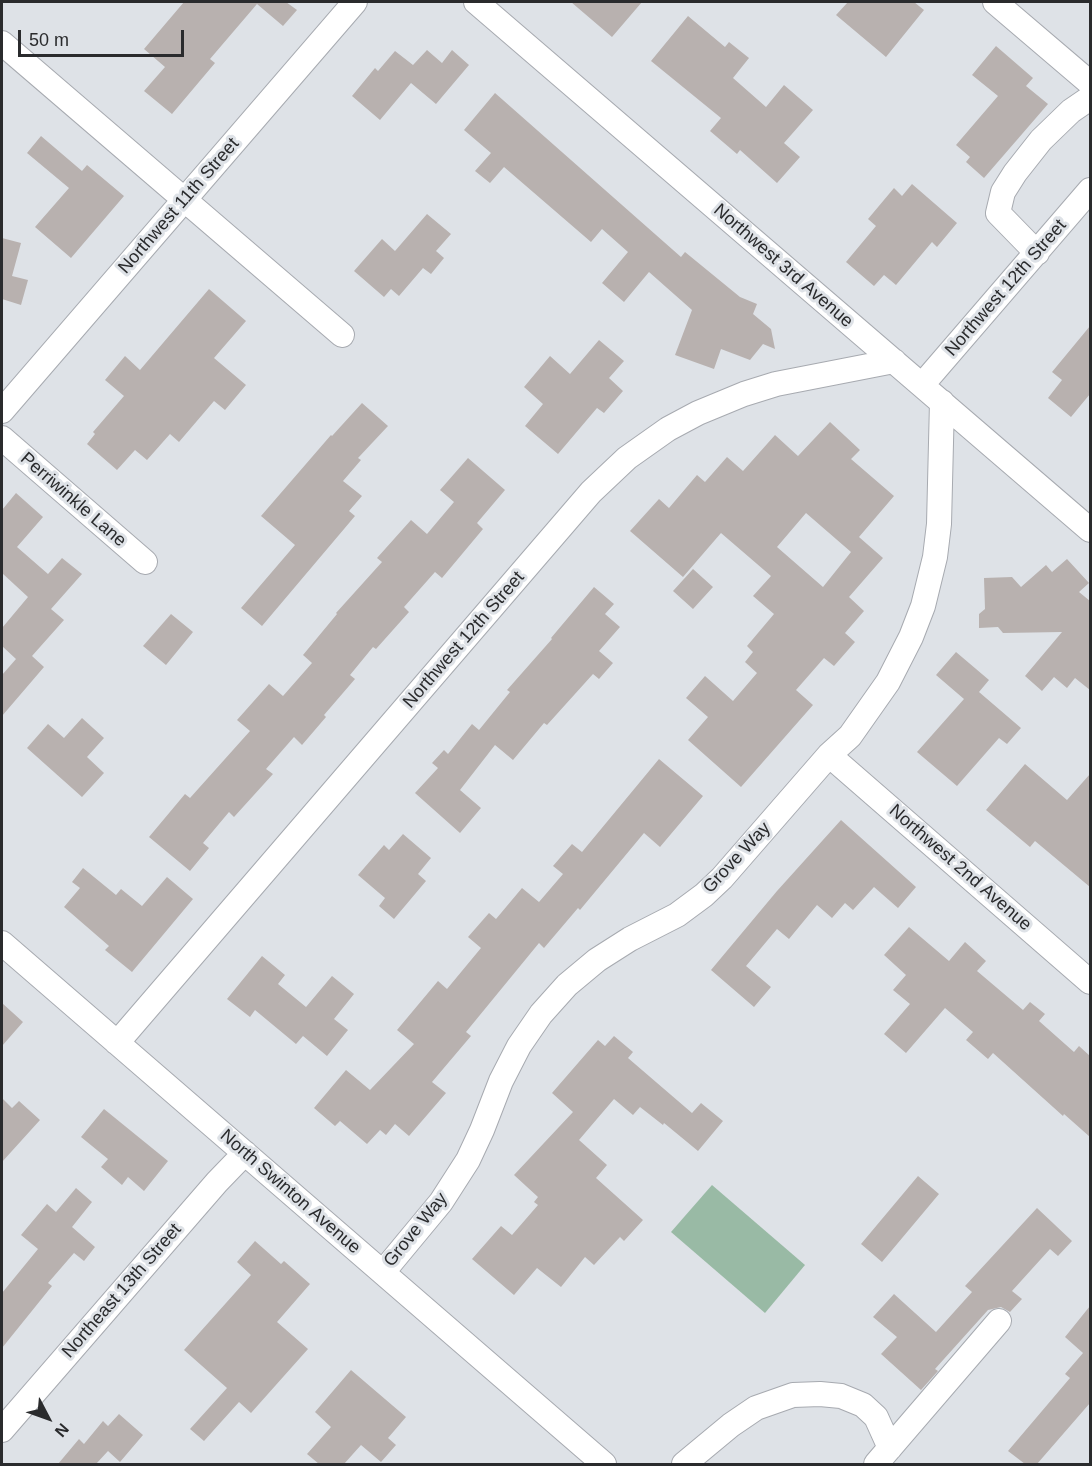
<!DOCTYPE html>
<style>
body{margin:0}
#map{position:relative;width:1092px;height:1466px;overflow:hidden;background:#dee2e7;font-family:Arial,sans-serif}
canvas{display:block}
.frame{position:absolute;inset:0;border:3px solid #2a2b2d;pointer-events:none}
.north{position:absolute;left:18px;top:1388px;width:60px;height:60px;-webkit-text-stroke:4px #dee2e7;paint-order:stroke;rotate:131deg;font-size:16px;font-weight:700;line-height:24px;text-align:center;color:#2a2b2d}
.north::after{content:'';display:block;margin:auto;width:21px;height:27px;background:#2a2b2d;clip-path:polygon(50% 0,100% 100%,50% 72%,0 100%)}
.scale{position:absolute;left:18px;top:30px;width:166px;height:27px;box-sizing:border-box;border:3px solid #2a2b2d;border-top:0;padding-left:8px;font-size:18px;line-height:21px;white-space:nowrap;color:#2a2b2d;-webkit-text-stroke:4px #dee2e7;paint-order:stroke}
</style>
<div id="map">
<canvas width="1092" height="1466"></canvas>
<div class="frame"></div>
<div class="north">N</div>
<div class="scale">50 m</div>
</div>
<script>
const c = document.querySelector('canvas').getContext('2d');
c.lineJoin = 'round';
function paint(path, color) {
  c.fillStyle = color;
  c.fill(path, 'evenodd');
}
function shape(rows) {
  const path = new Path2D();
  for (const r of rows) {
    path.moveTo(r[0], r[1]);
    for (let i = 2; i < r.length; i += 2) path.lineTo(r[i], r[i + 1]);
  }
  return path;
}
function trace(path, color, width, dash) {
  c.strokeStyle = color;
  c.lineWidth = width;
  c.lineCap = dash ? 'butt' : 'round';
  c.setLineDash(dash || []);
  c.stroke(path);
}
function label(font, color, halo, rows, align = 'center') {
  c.font = font + ' Arial,sans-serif';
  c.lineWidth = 6;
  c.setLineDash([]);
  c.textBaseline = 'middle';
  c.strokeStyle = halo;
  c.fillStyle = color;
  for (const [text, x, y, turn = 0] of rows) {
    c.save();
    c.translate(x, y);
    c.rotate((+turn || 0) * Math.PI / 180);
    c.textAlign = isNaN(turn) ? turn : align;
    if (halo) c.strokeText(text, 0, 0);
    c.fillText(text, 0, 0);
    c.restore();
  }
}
paint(shape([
 [712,1185,805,1265,765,1313,671,1232]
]), '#99baa5');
paint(shape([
 [184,2,286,2,297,10,283,26,257,4,210,59,215,63,172,114,144,91,165,67,144,49],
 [571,2,642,2,612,37],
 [848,2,914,2,924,10,886,57,836,15],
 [688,16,725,47,729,42,749,58,733,78,766,107,784,85,813,110,784,143,800,157,777,183,740,150,737,154,710,131,721,118,651,61],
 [996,46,1033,78,1026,86,1048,104,984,178,966,162,970,157,956,145,998,96,972,75],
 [427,50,442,63,452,50,469,65,436,104,411,83,380,120,352,96,375,68,378,71,395,51,413,65],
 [495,93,681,257,685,252,740,297,757,304,753,314,771,329,775,349,763,344,750,360,721,349,714,369,675,355,692,310,649,272,624,302,602,283,628,252,602,229,591,242,504,167,490,183,475,171,491,153,464,130],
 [41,136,82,171,87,165,124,196,71,258,35,227,69,188,27,153],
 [912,184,957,223,937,247,932,242,896,285,884,275,874,286,846,262,876,226,868,219,894,188,902,196],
 [427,214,451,234,436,251,444,258,431,274,423,268,399,296,391,289,384,297,354,271,382,239,395,251],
 [2,238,21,243,12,276,28,280,21,305,2,299],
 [209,289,246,321,214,358,246,385,225,410,214,401,179,442,170,434,147,460,135,450,117,470,87,444,95,434,93,432,124,396,105,380,125,356,140,370],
 [1090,326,1090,394,1071,417,1048,398,1062,380,1052,372],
 [599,340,624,361,609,378,623,391,604,413,597,408,558,454,525,426,543,404,524,387,550,356,570,374],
 [362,403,388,426,358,458,361,460,343,481,362,496,349,511,355,516,262,626,241,608,295,545,261,516,331,435,332,436],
 [830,422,860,450,851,459,894,496,859,537,883,558,849,597,864,611,845,633,855,642,834,666,824,658,796,690,813,705,741,787,688,740,708,717,686,698,705,676,733,701,757,673,745,662,753,652,747,646,774,614,753,596,771,576,721,533,683,577,630,531,659,499,669,508,697,475,705,482,727,457,743,471,775,435,798,456],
 [806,513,851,552,823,587,777,547],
 [468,458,505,490,477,523,483,529,442,578,435,572,404,607,409,612,376,649,373,647,350,675,355,679,324,715,326,717,302,745,294,737,266,769,273,774,234,817,229,812,203,843,209,848,190,871,149,837,185,794,190,798,250,731,237,720,269,684,283,696,312,663,303,655,337,614,336,613,382,562,377,558,411,520,427,534,454,502,440,490],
 [16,493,43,517,17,547,48,574,62,558,82,574,51,609,64,620,32,656,44,667,2,716,2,675,16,659,2,646,2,628,28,597,2,573,2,510],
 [1067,559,1089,583,1079,592,1090,601,1090,690,1075,678,1067,688,1054,677,1042,691,1025,676,1062,632,1003,633,998,627,979,628,979,614,985,609,984,578,1012,577,1021,587,1046,565,1052,572],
 [693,569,713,587,693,609,673,591],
 [594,587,614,604,605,614,620,627,599,651,613,663,599,679,593,674,547,725,544,723,513,760,495,745,460,790,481,808,460,833,415,793,438,768,432,763,444,750,448,754,472,724,479,730,510,692,507,690,552,639,551,638],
 [171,614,193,632,166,665,143,646],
 [956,652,989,680,979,692,1021,728,1007,744,999,738,957,786,917,752,964,699,936,675],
 [82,718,104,738,87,757,104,773,82,797,27,748,48,724,64,738],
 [659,759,703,796,660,847,644,833,580,910,578,908,544,948,539,943,466,1032,471,1036,432,1082,446,1093,409,1136,395,1124,386,1135,380,1130,367,1144,340,1121,335,1126,314,1108,346,1070,370,1090,414,1044,397,1030,438,981,447,989,481,948,468,937,489,913,496,919,522,888,539,902,563,874,553,866,572,844,582,852],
 [1025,764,1067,800,1090,774,1090,887,1035,841,1030,847,986,810],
 [841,820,916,887,898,908,874,887,853,910,845,903,832,918,817,905,789,939,777,929,746,966,771,987,754,1007,711,970,777,891],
 [403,834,431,858,418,874,426,881,394,919,379,906,385,898,358,875,384,845,389,850],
 [83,868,116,895,121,889,142,906,167,877,193,899,132,972,105,950,109,946,64,907,80,888,72,882],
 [909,927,949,961,965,942,986,961,977,971,1023,1010,1030,1002,1045,1014,1039,1021,1074,1052,1079,1046,1090,1056,1090,1137,1064,1114,1063,1116,993,1053,988,1059,966,1040,973,1032,945,1008,906,1053,884,1034,910,1004,893,990,906,975,884,955],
 [262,956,285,975,278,984,306,1007,332,976,354,994,334,1019,348,1030,327,1056,303,1036,296,1044,255,1010,250,1017,227,999],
 [2,1003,23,1022,2,1046],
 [614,1036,633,1052,628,1058,692,1113,701,1103,723,1121,698,1151,664,1123,663,1125,640,1107,633,1115,614,1099,579,1140,607,1165,596,1178,643,1220,624,1241,620,1237,594,1265,585,1257,561,1287,537,1268,514,1295,472,1259,501,1226,512,1235,538,1205,534,1202,538,1197,514,1175,573,1112,552,1093,598,1040,605,1046],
 [2,1098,12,1108,19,1101,40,1120,2,1162],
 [104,1109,168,1161,144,1191,128,1177,122,1185,101,1167,108,1159,81,1137],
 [918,1176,939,1194,882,1262,861,1244],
 [76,1188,92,1202,72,1227,95,1247,84,1261,74,1253,48,1283,52,1286,2,1348,2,1293,38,1249,21,1235,47,1204,56,1212],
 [1037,1208,1072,1241,1058,1256,1050,1249,1012,1291,1022,1299,1010,1312,1001,1307,988,1310,935,1369,938,1371,921,1390,881,1354,897,1337,873,1317,894,1294,936,1332,972,1292,965,1286],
 [255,1241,281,1264,284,1261,310,1284,277,1322,308,1349,251,1413,239,1402,204,1441,190,1429,227,1388,184,1350,251,1275,237,1262],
 [1090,1306,1090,1403,1037,1464,1025,1464,1008,1451,1070,1378,1065,1374,1083,1353,1065,1337],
 [351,1370,406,1417,388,1438,396,1445,381,1462,361,1445,344,1464,319,1464,307,1454,331,1427,315,1412],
 [119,1414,143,1435,120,1462,108,1451,96,1464,58,1464,79,1439,84,1444,103,1421,108,1426]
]), '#b8b1af');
const minor = shape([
 [476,2,1090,530],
 [995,2,1090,83],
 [2,43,342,335],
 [1037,253,998,213,1003,192,1015,173,1041,140,1071,111,1090,98],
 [922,385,1090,190],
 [2,411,355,2],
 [2,438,145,562],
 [829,755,1090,982],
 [2,943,604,1464],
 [117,1043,591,492,627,458,668,429,698,413,744,394,776,384,894,361],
 [383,1272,441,1202,468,1160,482,1130,501,1081,519,1046,541,1014,567,985,597,960,630,939,677,915,704,895,722,878,829,755,850,736,888,682,911,637,923,606,935,557,939,524,942,402],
 [2,1430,217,1182,245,1153],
 [684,1464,731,1425,756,1408,793,1395,820,1394,841,1396,863,1405,876,1417,890,1448],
 [876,1464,999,1321]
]);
trace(minor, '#a7aab0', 26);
trace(minor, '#fff', 24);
label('18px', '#2a2b2d', '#dee2e7', [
 ["Northwest 11th Street",179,206,-49],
 ["Northwest 3rd Avenue",783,266,41],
 ["Northwest 12th Street",1006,288,-49],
 ["Perriwinkle Lane",73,500,41],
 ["Northwest 12th Street",464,640,-49],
 ["Grove Way",737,858,-47],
 ["Northwest 2nd Avenue",960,868,41],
 ["North Swinton Avenue",290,1192,41],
 ["Grove Way",416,1230,-51],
 ["Northeast 13th Street",122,1291,-49]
]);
</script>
